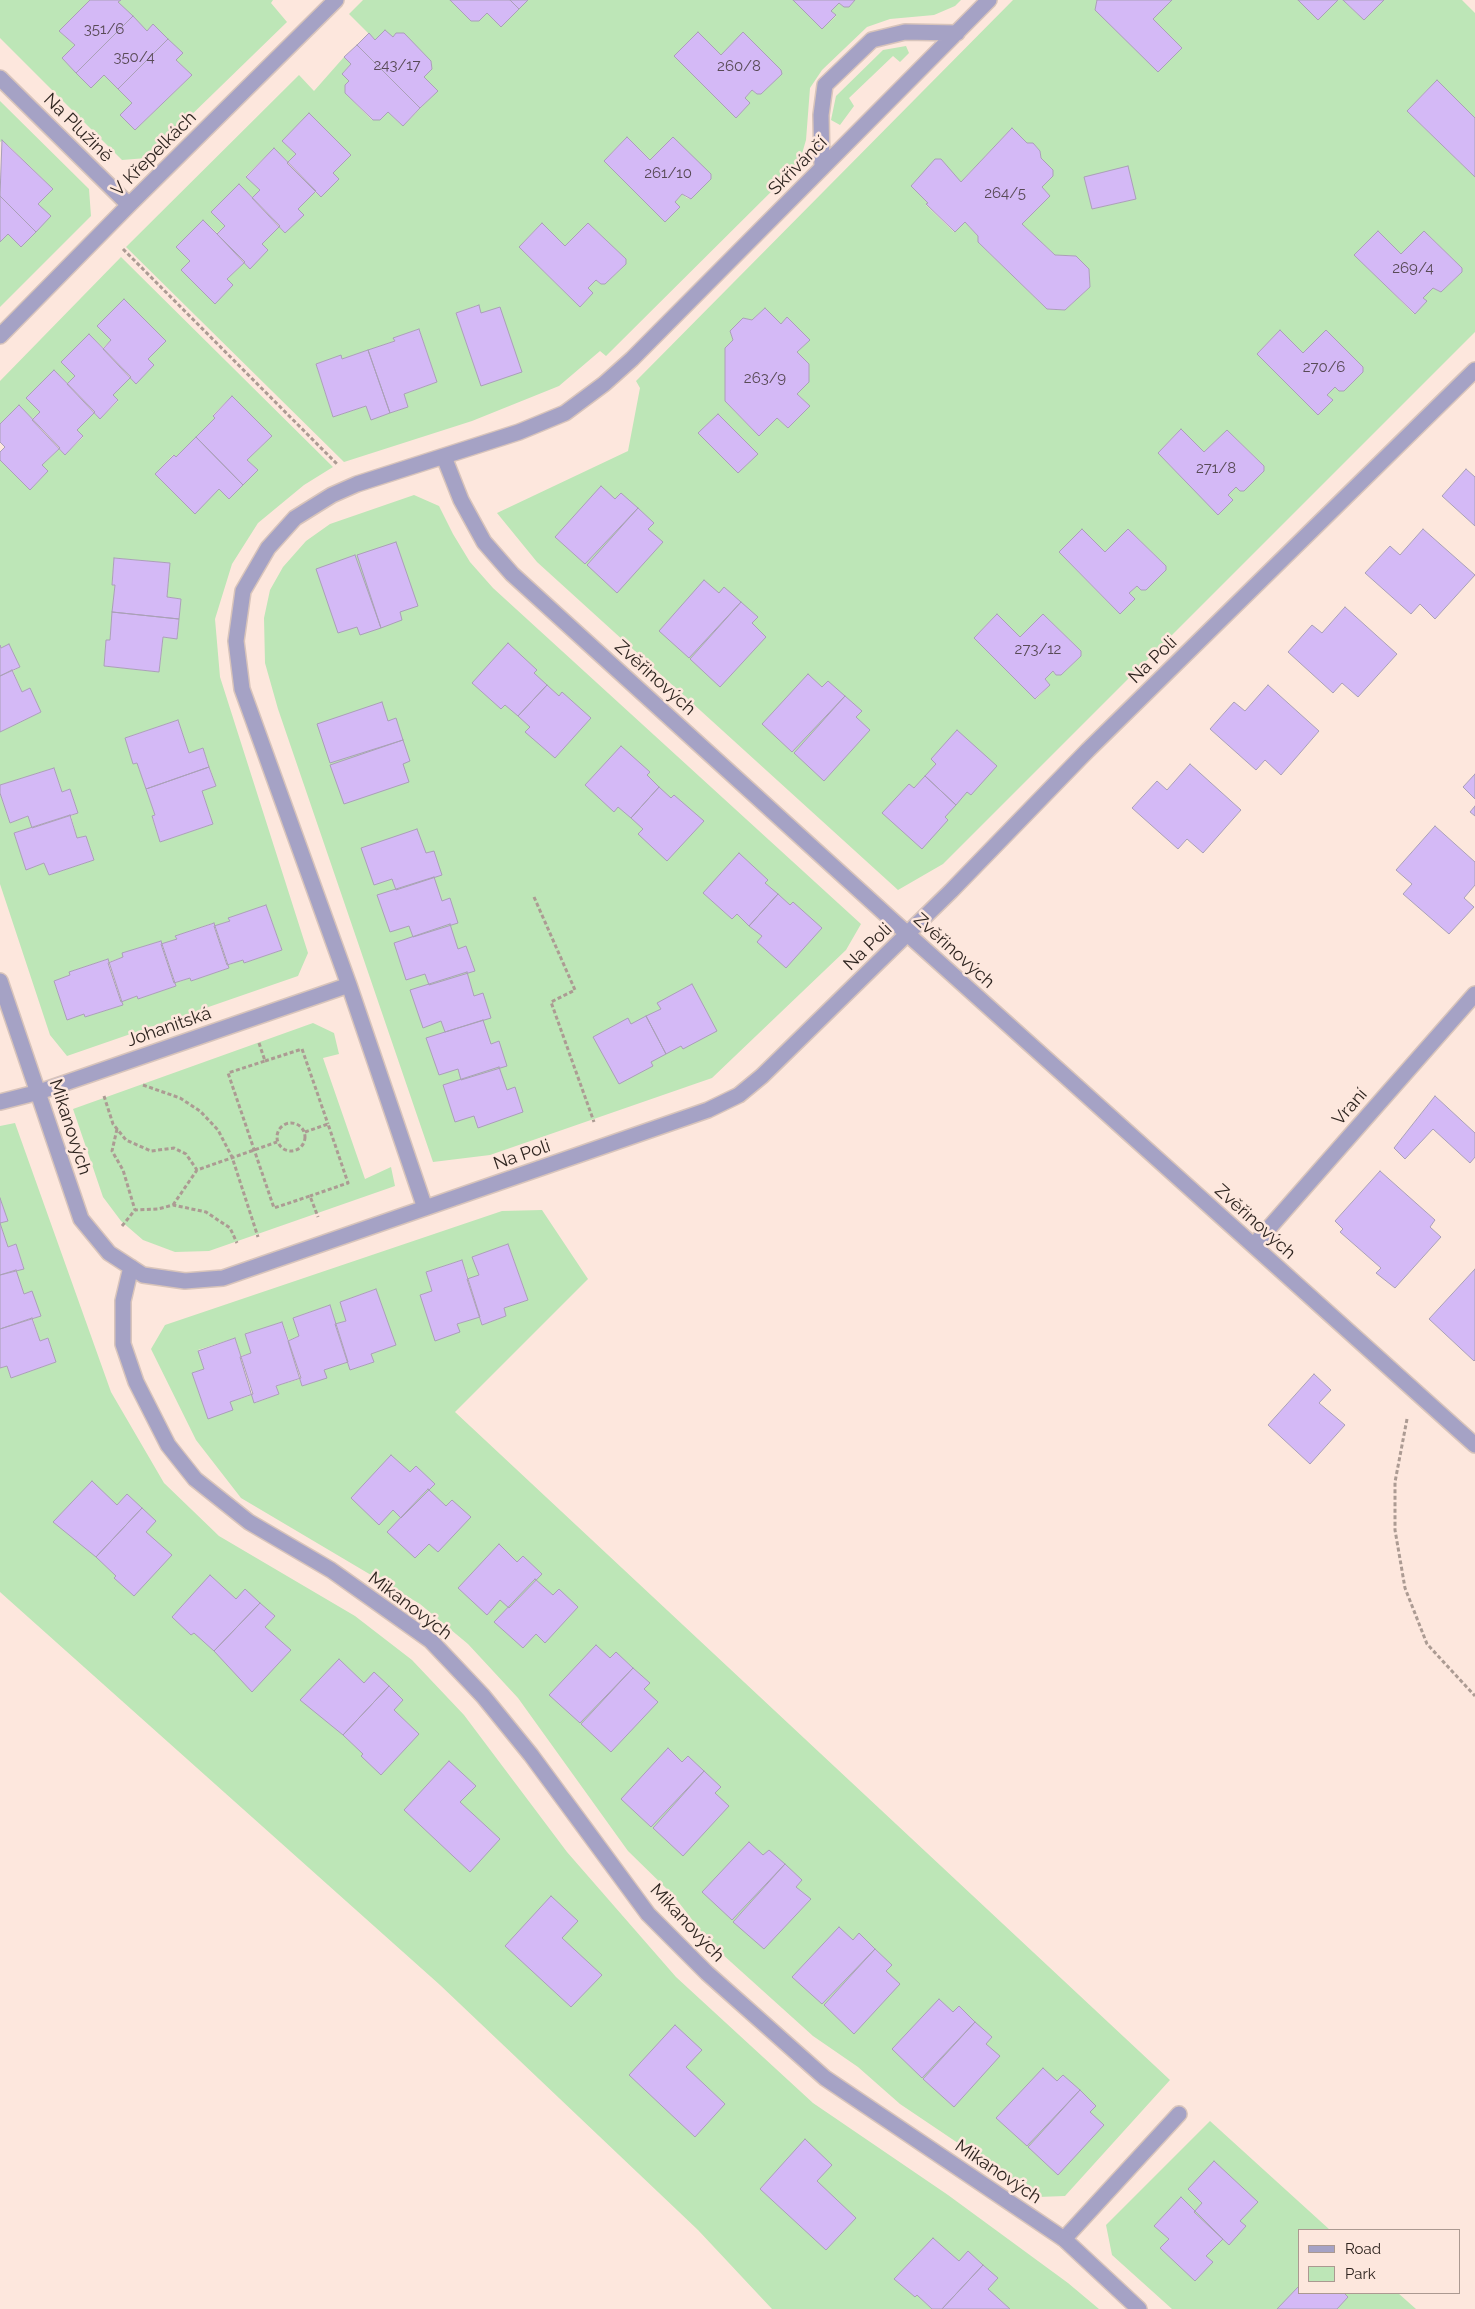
<!DOCTYPE html>
<meta charset="utf-8">
<style>
body{margin:0}
#map{position:relative;width:1475px;height:2309px;overflow:hidden;background:#fde7dd;font-family:Raleway,sans-serif}
canvas{display:block}
.legend{position:absolute;left:1298px;top:2229px;width:162px;height:65px;box-sizing:border-box;background:#fde7dd;border:1px solid #ab9991;margin:0;padding:6px 9px;list-style:none;font-size:15px;color:#2f2520}
.legend li{display:flex;align-items:center;gap:10px;height:25px}
.legend b{width:25px;border:1px solid #ab9991}
</style>
<div id="map">
<canvas width="1475" height="2309"></canvas>
<ul class="legend">
<li><b style="height:6px;background:#a5a2c5"></b>Road</li>
<li><b style="height:14px;background:#bde6b7"></b>Park</li>
</ul>
</div>
<script>
const c = document.querySelector('canvas').getContext('2d');
c.lineJoin = 'round';
function paint(path, color) {
  c.fillStyle = color;
  c.fill(path, 'evenodd');
}
function shape(rows) {
  const path = new Path2D();
  for (const r of rows) {
    if (r.length === 3) {
      path.moveTo(r[0] + r[2], r[1]);
      path.arc(r[0], r[1], r[2], 0, 2 * Math.PI);
      continue;
    }
    path.moveTo(r[0], r[1]);
    for (let i = 2; i < r.length; i += 2) path.lineTo(r[i], r[i + 1]);
  }
  return path;
}
function trace(path, color, width, dash) {
  c.strokeStyle = color;
  c.lineWidth = width;
  c.lineCap = dash ? 'butt' : 'round';
  c.setLineDash(dash || []);
  c.stroke(path);
}
function label(font, color, halo, rows, align = 'center') {
  c.font = font + ' Raleway,sans-serif';
  c.lineWidth = 5;
  c.setLineDash([]);
  c.textBaseline = 'middle';
  c.strokeStyle = halo;
  c.fillStyle = color;
  for (const [text, x, y, turn = 0] of rows) {
    c.save();
    c.translate(x, y);
    c.rotate((+turn || 0) * Math.PI / 180);
    c.textAlign = isNaN(turn) ? turn : align;
    if (halo) c.strokeText(text, 0, 0);
    c.fillText(text, 0, 0);
    c.restore();
  }
}
paint(shape([
 [0,0,90,0,59,31,75,45,62,58,91,87,104,75,132,103,120,115,135,130,192,75,176,60,182,53,153,25,147,31,118,2,121,0,273,0,271,3,287,22,147,158,122,160,0,38],
 [363,0,450,0,471,21,487,13,501,27,527,0,793,0,822,29,836,16,831,11,839,3,844,7,849,7,855,0,961,0,955,6,934,15,890,19,867,27,822,70,810,88,806,140,799,164,606,356,600,351,559,386,472,421,344,462,126,247,299,75,314,91,344,57,351,64,342,74,349,81,345,85,345,93,372,120,380,120,388,112,403,126,437,91,424,77,432,69,431,61,404,34,396,34,393,37,375,40,349,14],
 [698,33,721,55,744,33,781,70,781,74,761,94,757,94,752,90,745,98,750,103,736,117,674,56],
 [309,114,350,155,333,173,339,179,321,197,315,192,298,209,303,215,285,233,279,227,262,244,268,250,250,268,244,263,227,279,233,285,215,303,181,270,190,261,176,247,203,220,217,233,225,226,211,212,239,184,253,198,260,190,246,176,274,148,288,162,296,154,282,141],
 [627,137,691,199,687,198,682,194,675,202,680,207,665,222,604,161],
 [542,223,565,246,588,223,625,259,626,264,605,284,601,284,596,280,588,288,593,293,580,307,519,247],
 [478,305,481,313,481,385,456,313],
 [419,329,437,382,404,394,408,407,371,419,366,406,333,417,316,364,340,356,342,359,395,341,394,338],
 [1013,0,1097,0,1096,10,1153,19,1172,0,1298,0,1318,20,1338,0,1343,0,1364,20,1384,0,1462,0,1475,13,1475,118,1437,80,1407,111,1475,177,1475,332,943,864,898,890,537,562,497,513,628,451,640,388,636,381],
 [1012,128,1027,143,1033,144,1040,151,1041,158,1053,170,1053,176,1042,187,1050,196,1022,224,1055,255,1076,256,1089,269,1090,287,1065,310,1047,309,978,242,978,236,965,222,954,232,926,205,928,203,911,186,932,165,961,182],
 [1084,177,1136,199,1092,209],
 [1378,231,1401,254,1424,231,1462,268,1462,272,1441,292,1433,288,1423,298,1426,302,1414,314,1355,255],
 [765,308,781,324,787,318,809,340,797,352,809,364,809,382,797,394,810,406,788,428,777,418,759,436,725,401,725,348,733,340,730,331,743,318,752,320],
 [1280,330,1303,353,1326,330,1363,367,1363,372,1344,391,1339,391,1335,387,1327,395,1333,400,1318,415,1257,354],
 [718,414,757,454,738,473,699,433],
 [1181,429,1204,452,1227,430,1264,466,1264,471,1244,491,1240,491,1236,487,1228,495,1219,514,1158,453],
 [1082,529,1105,552,1128,529,1166,566,1166,570,1146,590,1141,590,1137,586,1129,593,1135,599,1120,614,1059,552],
 [997,614,1020,637,1043,614,1081,651,1081,656,1061,675,1056,675,1053,671,1045,679,1050,685,1036,699,974,638],
 [906,46,909,53,900,62,893,56,849,98,854,106,840,125,831,120,836,96,883,50],
 [0,101,89,189,91,216,0,307,0,242,53,189,9,146,2,141,0,142],
 [121,257,333,467,304,485,258,523,232,564,215,619,220,677,308,953,298,976,67,1056,50,1035,0,884,0,793,10,823,28,816,32,827,14,833,26,869,44,863,49,875,94,860,86,836,77,838,71,816,78,813,70,789,62,792,54,768,0,785,0,732,41,712,30,689,22,692,13,671,20,667,9,645,1,648,0,645,0,460,30,490,48,471,42,465,59,449,65,455,83,437,77,430,94,413,100,419,118,401,113,395,130,378,136,383,154,365,148,359,166,341,124,299,97,326,111,340,103,348,89,334,75,376,68,384,54,370,26,398,40,412,32,419,19,406,0,424,0,381],
 [232,396,272,436,247,460,257,470,219,489,195,513,155,474,173,455,176,457,215,418,213,415],
 [114,558,170,563,167,597,181,599,177,638,163,637,159,672,104,666,106,640,110,640,115,585,112,584],
 [178,720,189,753,203,748,216,786,202,791,213,824,160,842,152,817,155,815,137,763,133,764,125,738],
 [266,905,282,950,244,963,243,960,228,965,229,968,191,981,190,978,175,983,176,986,138,999,137,996,122,1001,123,1005,85,1017,84,1014,67,1019,54,981,70,975,69,972,108,959,109,962,123,957,123,953,161,941,162,944,177,939,176,936,213,923,215,926,230,921,229,918],
 [414,495,439,506,453,534,470,562,493,588,861,924,846,950,712,1078,490,1155,433,1162,278,709,265,663,264,618,270,590,283,567,306,541,330,524],
 [313,1023,334,1033,339,1054,323,1058,365,1179,391,1167,395,1186,209,1251,175,1252,143,1240,121,1221,103,1197,73,1109],
 [15,1123,111,1392,164,1483,219,1536,355,1616,412,1660,464,1715,567,1852,676,1977,813,2103,948,2195,1068,2283,1099,2309,772,2309,698,2230,440,1985,0,1592,0,1368,7,1366,11,1378,56,1362,48,1338,40,1341,33,1319,40,1316,24,1294,16,1271,24,1268,16,1244,8,1247,0,1223,8,1221,0,1198,0,1126],
 [542,1210,588,1279,455,1412,1170,2080,1065,2196,1038,2197,900,2104,858,2067,813,2036,711,1944,673,1895,628,1851,518,1698,468,1644,420,1604,241,1498,196,1440,151,1349,165,1325,502,1211],
 [508,1244,528,1300,504,1308,506,1316,482,1325,479,1317,457,1324,459,1332,420,1295,432,1291,426,1272,462,1260,469,1279,479,1275,473,1257],
 [376,1289,395,1345,371,1354,374,1362,350,1370,347,1362,324,1370,326,1378,302,1386,300,1379,276,1386,279,1394,255,1403,252,1395,230,1402,208,1418,192,1373,204,1369,198,1350,235,1338,241,1356,251,1353,245,1334,282,1322,289,1340,299,1336,293,1318,330,1305,336,1324,346,1321,340,1302],
 [1210,2121,1330,2230,1299,2230,1299,2293,1398,2293,1416,2309,1172,2309,1112,2255,1106,2225]
]), '#bde6b7');
const building = shape([
 [90,0,121,0,118,2,133,16,76,73,62,58,75,45,59,31,90,0],
 [450,0,510,0,519,9,501,27,487,13,479,21,471,21,450,0],
 [510,0,528,0,519,9,510,0],
 [793,0,855,0,849,7,844,7,839,3,831,11,836,15,822,29,793,0],
 [1097,0,1172,0,1153,19,1182,48,1158,72,1095,10,1097,0],
 [1298,0,1338,0,1318,20,1298,0],
 [1343,0,1384,0,1364,20,1343,0],
 [133,16,147,31,153,24,168,39,118,89,104,75,91,88,76,73,133,16],
 [385,30,393,37,396,33,404,33,431,61,432,69,424,77,438,91,420,108,357,45,369,33,375,40,385,30],
 [698,32,721,55,743,32,781,70,782,74,761,94,757,94,752,90,745,98,750,103,736,118,674,56,698,32],
 [168,39,183,53,176,60,192,75,135,130,120,115,132,103,118,89,168,39],
 [357,45,420,108,403,126,388,112,380,120,373,120,345,93,345,85,349,81,342,74,351,64,344,57,357,45],
 [1437,80,1475,118,1475,177,1407,111,1437,80],
 [309,113,351,155,333,173,339,179,321,197,287,163,296,154,282,141,309,113],
 [1012,128,1027,143,1033,143,1040,151,1041,158,1053,170,1053,176,1042,187,1050,196,1022,224,1055,255,1076,256,1089,269,1090,287,1065,310,1047,309,978,242,978,236,965,222,955,232,926,204,928,203,911,186,935,159,941,159,961,182,1012,128],
 [627,137,650,160,673,137,711,174,711,179,691,199,682,194,675,202,680,207,665,222,604,161,627,137],
 [2,140,53,189,38,204,51,216,36,232,0,196,2,140],
 [274,148,316,191,298,209,304,215,285,233,252,198,260,190,246,177,274,148],
 [1128,166,1136,199,1092,209,1084,177,1128,166],
 [239,184,280,226,262,244,268,250,250,269,217,234,225,226,211,212,239,184],
 [0,196,36,232,21,247,8,234,0,242,0,196],
 [203,220,245,262,227,279,233,285,215,304,181,270,190,261,176,247,203,220],
 [542,223,565,246,588,223,626,259,626,264,605,284,601,284,596,280,588,288,593,293,580,307,519,247,542,223],
 [1378,231,1401,254,1424,231,1462,268,1462,272,1441,292,1433,288,1423,298,1427,301,1415,314,1354,255,1378,231],
 [124,299,166,341,148,359,154,365,136,384,103,349,111,340,97,326,124,299],
 [479,305,481,313,500,307,522,372,481,386,456,313,479,305],
 [765,308,781,324,787,317,810,340,797,352,809,364,809,382,797,394,810,406,788,428,777,418,759,436,725,401,725,348,733,340,730,331,743,318,752,320,765,308],
 [419,329,437,382,404,394,408,407,390,413,368,350,395,341,393,338,419,329],
 [1280,330,1303,353,1326,330,1363,367,1363,372,1344,391,1339,391,1335,387,1327,395,1333,400,1318,415,1257,354,1280,330],
 [89,334,131,377,113,395,118,400,100,419,67,384,75,376,61,362,89,334],
 [368,350,390,413,371,420,366,406,333,417,316,364,341,355,342,359,368,350],
 [54,370,95,412,77,430,83,436,65,455,32,420,40,412,26,398,54,370],
 [232,396,272,436,247,460,258,470,243,485,196,437,215,418,213,416,232,396],
 [19,405,60,448,42,465,48,471,30,490,0,460,0,452,5,447,0,442,0,424,19,405],
 [718,414,758,454,738,473,698,433,718,414],
 [1181,429,1204,452,1227,430,1264,466,1264,471,1244,491,1240,491,1236,487,1228,495,1233,500,1218,515,1158,453,1181,429],
 [196,437,243,485,229,499,219,489,195,514,155,474,174,455,176,457,196,437],
 [1466,469,1475,477,1475,526,1442,496,1466,469],
 [601,486,615,499,621,493,638,508,585,564,555,537,601,486],
 [638,508,654,523,648,529,663,542,617,593,587,565,638,508],
 [1082,529,1105,552,1128,529,1166,566,1166,570,1146,590,1141,590,1137,586,1129,593,1135,599,1120,614,1059,552,1082,529],
 [1423,529,1475,575,1435,619,1420,604,1411,614,1365,573,1390,546,1400,555,1423,529],
 [396,542,418,606,400,612,402,620,381,628,357,555,396,542],
 [355,555,381,628,360,635,357,627,338,633,316,569,355,555],
 [114,558,170,563,167,597,181,599,179,619,112,612,115,585,112,585,114,558],
 [704,580,719,593,724,587,741,602,689,658,659,631,704,580],
 [741,602,758,617,752,623,766,637,720,687,690,659,741,602],
 [1345,607,1397,654,1358,697,1342,683,1333,693,1288,652,1312,625,1322,633,1345,607],
 [112,612,179,619,177,639,163,637,159,672,104,666,106,640,110,640,112,612],
 [997,614,1020,637,1043,614,1081,651,1081,656,1061,675,1056,675,1053,671,1045,679,1050,685,1035,699,974,638,997,614],
 [508,643,537,670,534,673,547,685,518,716,505,705,501,709,472,683,508,643],
 [9,644,20,667,0,676,0,645,1,648,9,644],
 [12,670,22,692,30,688,41,712,0,732,0,676,12,670],
 [808,674,822,687,828,681,845,696,792,752,762,724,808,674],
 [547,685,559,696,562,692,591,718,555,758,525,732,530,727,518,716,547,685],
 [1268,685,1319,731,1281,775,1265,760,1256,770,1210,729,1234,702,1245,711,1268,685],
 [845,696,862,711,856,717,870,730,824,781,794,753,845,696],
 [382,702,388,721,396,718,403,740,330,763,317,724,382,702],
 [178,720,189,753,203,748,209,767,146,789,137,763,133,764,125,738,178,720],
 [957,730,997,766,971,795,967,792,956,805,925,776,936,764,931,759,957,730],
 [403,740,410,761,403,764,409,782,344,804,330,765,403,740],
 [621,746,650,772,647,775,659,787,631,818,618,807,614,812,585,785,621,746],
 [1190,764,1241,810,1203,853,1187,839,1178,849,1132,808,1157,781,1167,790,1190,764],
 [209,767,216,786,202,791,213,824,160,842,152,816,155,815,146,789,209,767],
 [54,768,62,792,70,789,78,813,32,828,28,816,10,823,0,793,0,785,54,768],
 [1475,774,1475,799,1463,787,1475,774],
 [925,776,956,805,945,817,948,820,922,849,882,813,909,784,914,788,925,776],
 [659,787,671,798,674,795,704,821,667,861,638,834,643,829,631,818,659,787],
 [1475,806,1475,816,1470,812,1475,806],
 [70,815,77,838,86,836,94,860,49,875,44,863,26,870,14,833,70,815],
 [1435,826,1475,862,1475,885,1464,898,1474,907,1449,934,1403,894,1412,884,1396,870,1435,826],
 [417,829,426,853,434,851,442,875,396,890,392,879,374,885,361,848,417,829],
 [739,853,768,880,765,883,778,894,749,926,737,914,732,919,703,893,739,853],
 [434,877,442,901,450,898,458,923,413,937,409,926,390,932,377,895,434,877],
 [778,894,790,905,793,902,822,928,786,968,757,942,762,936,749,926,778,894],
 [266,905,282,950,244,963,243,960,227,965,214,926,230,921,228,918,266,905],
 [214,923,229,968,191,981,190,978,174,983,161,944,177,939,175,936,214,923],
 [450,924,458,949,466,946,475,971,429,985,425,974,406,980,394,943,450,924],
 [161,941,176,986,138,999,137,996,121,1002,108,963,123,957,122,953,161,941],
 [108,959,123,1005,85,1017,84,1014,67,1020,54,981,70,975,69,972,108,959],
 [467,972,474,996,483,993,491,1018,445,1032,441,1021,423,1028,410,990,467,972],
 [692,984,717,1031,683,1049,681,1046,666,1054,646,1016,661,1009,657,1003,692,984],
 [646,1016,666,1054,651,1062,653,1066,619,1084,593,1037,628,1018,631,1024,646,1016],
 [483,1020,491,1044,499,1041,507,1066,461,1080,458,1069,439,1075,426,1038,483,1020],
 [499,1067,507,1090,515,1087,523,1112,478,1128,474,1116,455,1122,443,1085,499,1067],
 [1435,1096,1475,1133,1475,1157,1470,1163,1433,1129,1405,1159,1394,1148,1435,1096],
 [1380,1171,1435,1220,1430,1227,1441,1237,1395,1288,1376,1273,1381,1268,1340,1232,1343,1229,1335,1221,1380,1171],
 [0,1198,8,1221,0,1223,0,1198],
 [0,1223,8,1247,16,1244,24,1269,0,1275,0,1223],
 [508,1244,528,1300,504,1308,506,1316,482,1325,467,1279,479,1275,472,1257,508,1244],
 [462,1260,480,1317,457,1324,460,1332,435,1341,420,1295,432,1291,426,1272,462,1260],
 [1475,1269,1475,1360,1474,1361,1429,1319,1475,1269],
 [16,1270,24,1294,32,1291,41,1316,0,1329,0,1275,16,1270],
 [376,1289,396,1345,371,1354,374,1362,350,1370,335,1324,346,1321,340,1302,376,1289],
 [330,1305,348,1362,324,1370,327,1378,302,1386,288,1341,299,1336,293,1318,330,1305],
 [32,1318,40,1341,48,1338,56,1362,11,1378,7,1366,0,1368,0,1329,32,1318],
 [282,1322,301,1378,276,1386,279,1394,254,1403,240,1357,251,1353,245,1334,282,1322],
 [235,1338,253,1394,230,1402,233,1410,208,1419,192,1373,204,1369,198,1351,235,1338],
 [1314,1374,1331,1390,1319,1403,1345,1425,1310,1464,1268,1425,1314,1374],
 [391,1455,410,1472,416,1466,435,1484,401,1518,393,1510,379,1525,351,1498,391,1455],
 [92,1481,117,1505,127,1494,142,1508,96,1557,53,1522,92,1481],
 [428,1489,446,1506,452,1500,471,1517,438,1552,429,1544,415,1558,387,1532,428,1489],
 [142,1508,156,1521,146,1532,172,1555,134,1596,114,1578,116,1576,96,1557,142,1508],
 [499,1544,517,1562,523,1556,542,1574,509,1608,500,1600,487,1615,458,1588,499,1544],
 [210,1575,236,1599,245,1589,260,1603,214,1651,194,1633,191,1635,172,1617,210,1575],
 [535,1579,553,1595,559,1589,578,1607,545,1643,536,1634,523,1648,494,1622,535,1579],
 [260,1603,275,1616,265,1627,291,1650,252,1692,214,1651,260,1603],
 [596,1645,610,1658,616,1652,633,1668,580,1723,549,1695,596,1645],
 [339,1659,364,1683,374,1672,389,1686,343,1735,300,1700,339,1659],
 [633,1668,650,1683,644,1689,658,1702,611,1752,581,1724,633,1668],
 [389,1686,403,1700,394,1710,419,1734,381,1775,361,1756,363,1754,343,1735,389,1686],
 [668,1748,682,1762,688,1756,704,1771,651,1827,621,1799,668,1748],
 [449,1761,476,1786,460,1802,500,1839,470,1872,404,1810,449,1761],
 [704,1771,721,1787,715,1793,729,1806,683,1856,653,1828,704,1771],
 [749,1842,763,1855,769,1850,785,1864,732,1920,702,1892,749,1842],
 [785,1864,802,1880,796,1887,811,1899,764,1949,733,1922,785,1864],
 [551,1896,578,1921,562,1938,602,1975,571,2007,505,1946,551,1896],
 [839,1927,853,1940,859,1933,875,1949,822,2004,792,1977,839,1927],
 [875,1949,892,1965,886,1971,900,1984,854,2034,824,2005,875,1949],
 [939,1999,953,2012,959,2006,975,2022,922,2078,892,2049,939,1999],
 [975,2022,992,2037,986,2044,1000,2056,954,2107,923,2079,975,2022],
 [675,2025,702,2050,686,2067,725,2104,695,2137,629,2075,675,2025],
 [1043,2068,1057,2081,1063,2075,1080,2090,1027,2146,996,2118,1043,2068],
 [1080,2090,1096,2106,1090,2112,1104,2125,1058,2175,1028,2147,1080,2090],
 [805,2139,832,2165,817,2181,856,2218,826,2250,760,2189,805,2139],
 [1214,2161,1258,2202,1240,2221,1246,2226,1229,2245,1194,2212,1202,2203,1188,2189,1214,2161],
 [1181,2197,1223,2239,1206,2256,1213,2262,1195,2281,1160,2248,1169,2239,1154,2226,1181,2197],
 [933,2238,959,2261,968,2251,983,2265,942,2309,932,2309,917,2295,915,2297,894,2279,933,2238],
 [983,2265,998,2278,988,2289,1010,2309,942,2309,983,2265],
 [1299,2286,1299,2293,1344,2293,1348,2297,1337,2309,1277,2309,1299,2286]
]);
paint(building, '#d4b9f6');
trace(building, '#aaa0b7', 1);
const lane = shape([
 [1064,2239,1179,2114]
]);
const street = shape([
 [0,78,129,205],
 [822,168,821,115,825,85,872,40,905,32,957,33],
 [0,336,129,205,336,0],
 [444,457,461,500,484,542,512,574,892,920,1475,1445],
 [0,981,81,1219,109,1253,143,1275,185,1281,223,1278,708,1110,739,1095,762,1076,951,891,1088,750,1475,370],
 [0,1102,39,1092,349,985],
 [425,1208,349,985,242,689,236,641,243,591,268,548,295,518,332,495,357,484,519,432,565,413,604,384,632,359,989,0],
 [1254,1245,1475,994],
 [131,1267,123,1301,123,1344,136,1382,168,1445,195,1479,249,1522,331,1570,431,1641,483,1696,531,1755,648,1914,707,1973,825,2078,1064,2239,1139,2309]
]);
trace(lane, '#d8c4bb', 18);
trace(street, '#d8c4bb', 18);
trace(shape([
 [123,249,337,464],
 [534,897,575,990,551,1002,594,1122],
 [259,1043,265,1061,228,1073,274,1208,310,1196,318,1217],
 [265,1061,302,1049,328,1124],
 [143,1085,180,1098,200,1111,218,1130,232,1157,258,1237],
 [104,1096,113,1124,126,1140,151,1151,174,1148,186,1154,197,1170,277,1142],
 [291,1137,14],
 [117,1129,112,1151,123,1170,135,1210],
 [305,1132,328,1124,348,1183,310,1196],
 [173,1205,197,1170],
 [122,1226,135,1210,158,1209,173,1205,206,1212,230,1228,237,1243],
 [1407,1419,1395,1482,1395,1530,1405,1588,1427,1644,1475,1696]
]), '#ac9b93', 3, [4, 2.5]);
trace(lane, '#a5a2c5', 15);
trace(street, '#a5a2c5', 15);
label('15px', '#584a56', null, [
 ["351/6",104,29],
 ["350/4",134,57],
 ["243/17",397,65],
 ["260/8",739,66],
 ["261/10",668,173],
 ["264/5",1005,193],
 ["269/4",1413,268],
 ["270/6",1324,367],
 ["263/9",765,378],
 ["271/8",1216,468],
 ["273/12",1038,649]
]);
label('18px', '#2f2520', '#fde7dd', [
 ["Na Plužině",78,128,45],
 ["V Křepelkách",154,154,-45],
 ["Skřivánčí",798,166,-45],
 ["Na Poli",1153,660,-44],
 ["Zvěřinových",655,678,42],
 ["Na Poli",868,947,-44],
 ["Zvěřinových",954,951,42],
 ["Johanitská",169,1027,-19],
 ["Vraní",1350,1107,-49],
 ["Mikanových",70,1127,72],
 ["Na Poli",522,1155,-19],
 ["Zvěřinových",1255,1222,42],
 ["Mikanových",410,1606,37],
 ["Mikanových",687,1923,47],
 ["Mikanových",998,2172,34]
]);
</script>
